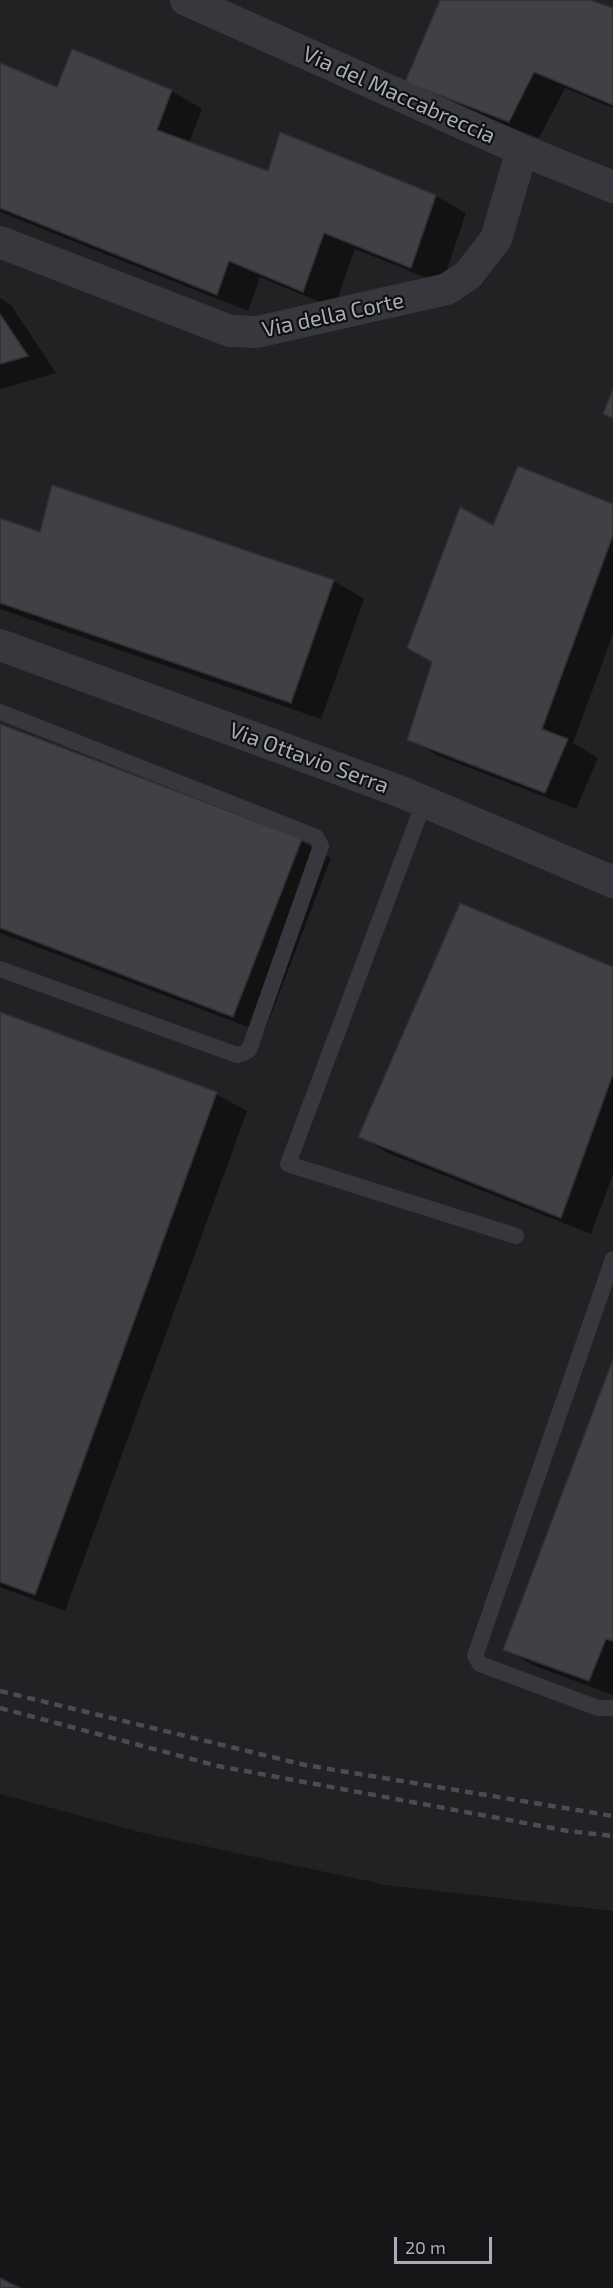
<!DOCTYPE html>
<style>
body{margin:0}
#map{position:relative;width:613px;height:2288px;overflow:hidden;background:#161618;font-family:"Exo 2",sans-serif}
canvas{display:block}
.scale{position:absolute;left:394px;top:2237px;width:98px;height:27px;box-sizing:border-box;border:3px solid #a8adb8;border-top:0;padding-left:8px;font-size:18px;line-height:21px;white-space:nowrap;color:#a8adb8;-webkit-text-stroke:4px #111113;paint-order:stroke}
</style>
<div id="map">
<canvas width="613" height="2288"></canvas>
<div class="scale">20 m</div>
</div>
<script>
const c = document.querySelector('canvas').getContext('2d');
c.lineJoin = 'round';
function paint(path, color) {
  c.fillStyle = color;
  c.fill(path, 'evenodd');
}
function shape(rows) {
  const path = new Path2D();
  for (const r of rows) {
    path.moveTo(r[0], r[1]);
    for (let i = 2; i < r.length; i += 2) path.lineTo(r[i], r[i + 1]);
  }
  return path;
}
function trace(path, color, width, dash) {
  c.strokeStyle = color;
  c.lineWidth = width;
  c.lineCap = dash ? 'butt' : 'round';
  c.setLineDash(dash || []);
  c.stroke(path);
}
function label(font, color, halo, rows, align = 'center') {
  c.font = font + ' "Exo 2",sans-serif';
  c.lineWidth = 4.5;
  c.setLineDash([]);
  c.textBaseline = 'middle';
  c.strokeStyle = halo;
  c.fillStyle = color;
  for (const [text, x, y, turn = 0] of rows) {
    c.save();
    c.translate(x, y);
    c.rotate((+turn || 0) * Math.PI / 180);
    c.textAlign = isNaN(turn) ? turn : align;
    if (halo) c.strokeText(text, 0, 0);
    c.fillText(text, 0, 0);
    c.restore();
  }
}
paint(shape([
 [0,0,613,0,613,1911,386,1885,143,1833,0,1794]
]), '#222225');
paint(shape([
 [441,0,586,0,613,10,613,108,565,88,539,138,437,99,407,82],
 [73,51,172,91,202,109,189,143,269,173,281,134,436,196,466,213,442,284,355,249,334,308,260,277,248,311,0,212,0,65,58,89],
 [0,298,11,305,56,373,0,389],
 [54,487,334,581,364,599,321,719,0,609,0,520,41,534],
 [613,506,613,634,573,743,598,758,576,809,439,756,409,739,494,527],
 [0,726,301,841,331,858,264,1033,0,933],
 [613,968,613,1174,591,1234,390,1154,360,1137],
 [0,1014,216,1094,247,1111,65,1611,0,1587],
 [613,1363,613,1695,535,1666,505,1649]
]), '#0007');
const building = shape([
 [440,0,590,0,613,8,613,105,534,72,509,122,405,82,440,0],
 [72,49,172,90,157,130,268,171,280,132,436,195,411,268,324,233,303,292,229,261,217,295,0,208,0,63,57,87,72,49],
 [0,314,28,356,0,364,0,314],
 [613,389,613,418,603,414,613,389],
 [518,466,613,504,613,535,542,729,568,739,545,793,407,740,432,662,407,648,460,507,493,525,518,466],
 [52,485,334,580,291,703,0,603,0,518,40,532,52,485],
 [0,724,302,839,233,1017,0,928,0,724],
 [460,903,613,967,613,1074,561,1218,358,1137,460,903],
 [0,1012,217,1092,35,1595,0,1582,0,1012],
 [613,1359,613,1641,606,1639,589,1681,503,1650,613,1359],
 [0,2278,20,2288,0,2288,0,2278]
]);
paint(building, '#404145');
trace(building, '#303034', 1.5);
trace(shape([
 [0,712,316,837,321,846,249,1050,244,1053,237,1055,0,969],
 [424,802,288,1164,516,1236],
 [613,1259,475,1656,480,1664,598,1708,613,1708]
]), '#37383d', 16);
trace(shape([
 [186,0,522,150,613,187],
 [0,242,230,331,257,332,447,289,468,275,496,239,522,150],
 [0,645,399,791,613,882]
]), '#37383d', 32);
trace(shape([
 [0,1691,305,1765,613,1816],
 [0,1708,218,1766,568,1831,613,1836]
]), '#4a4c52', 4.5, [8, 6]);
label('22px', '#a8adb8', '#111113', [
 ["Via del Maccabreccia",399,95,24],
 ["Via della Corte",333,315,-12],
 ["Via Ottavio Serra",309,758,20]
]);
</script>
